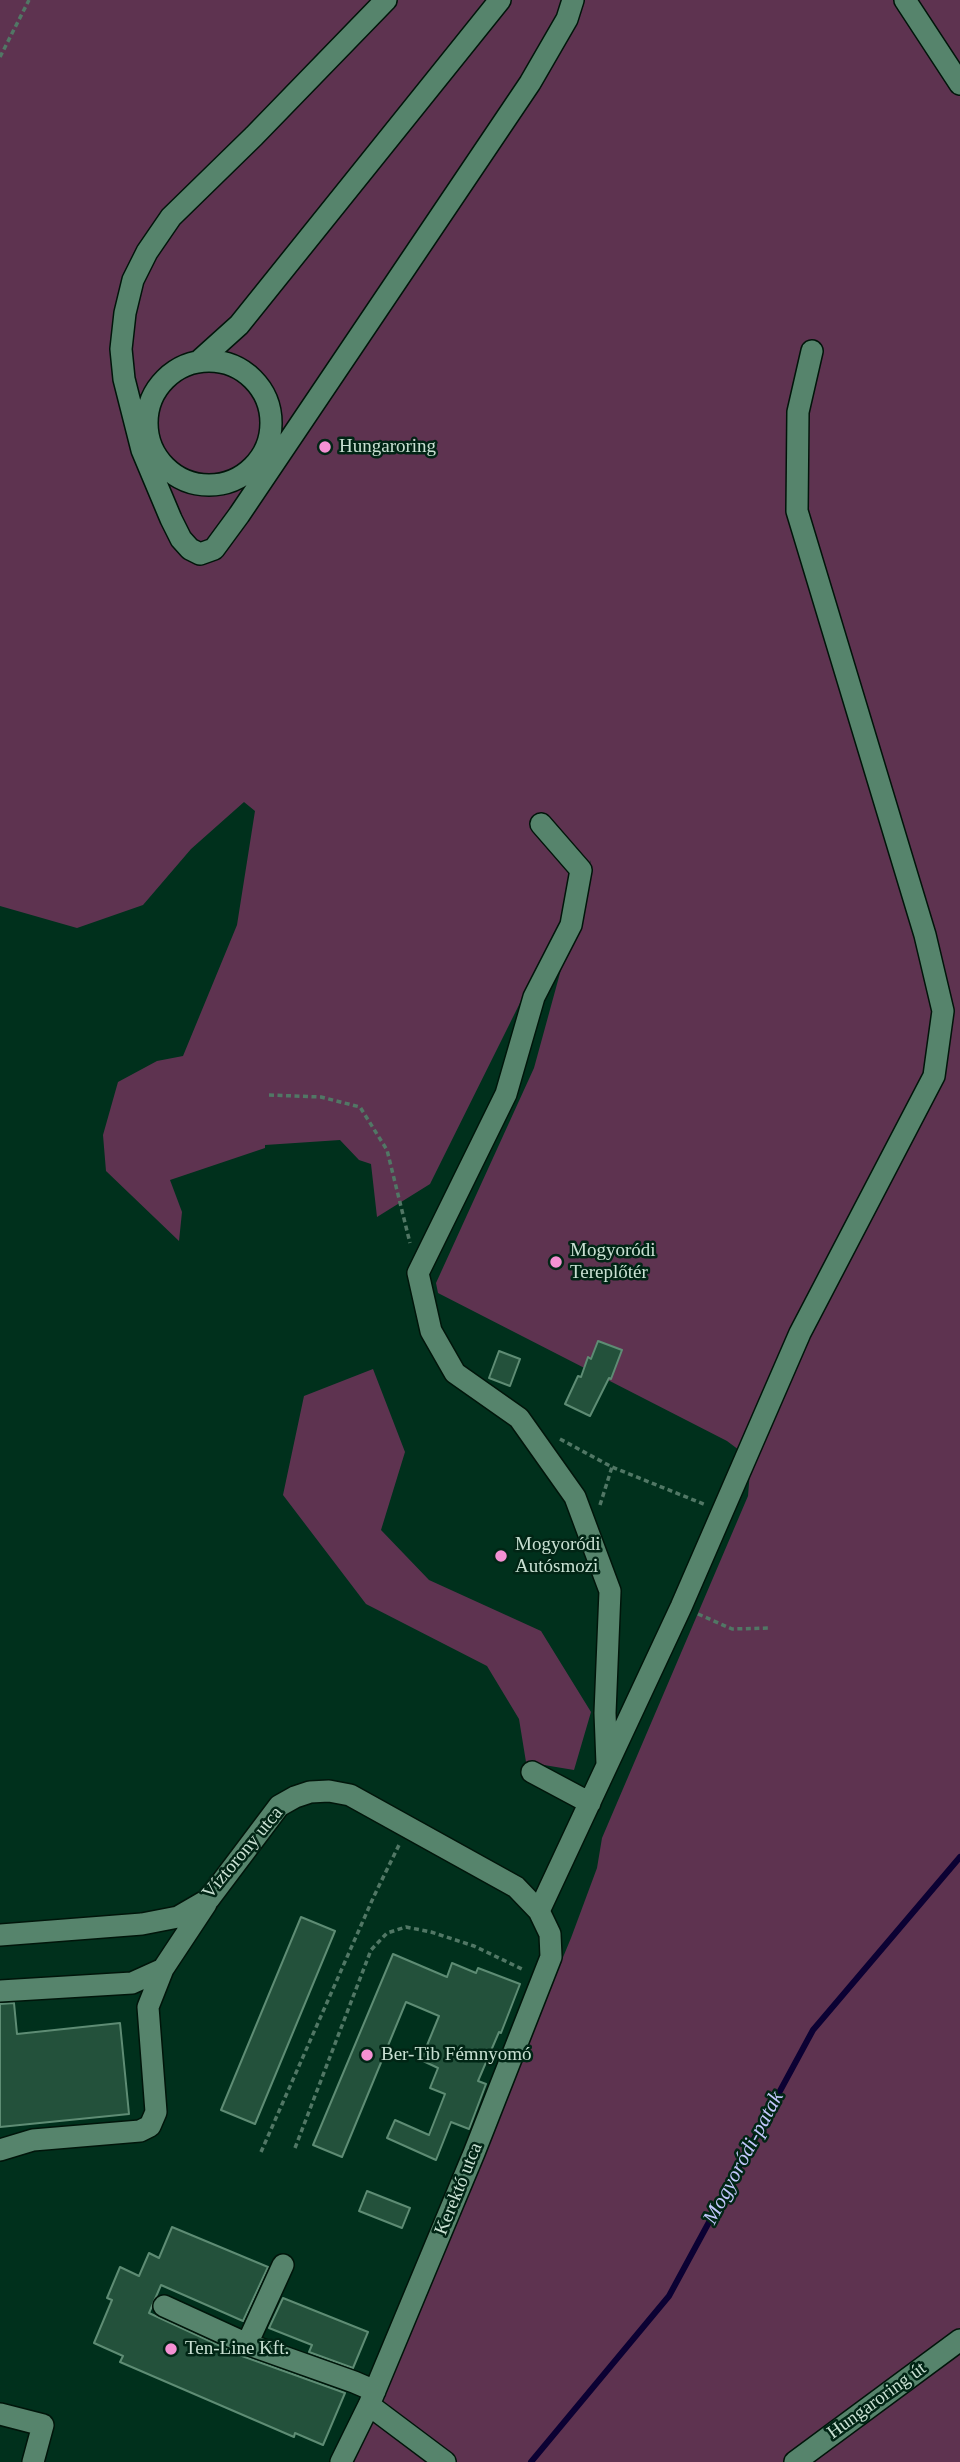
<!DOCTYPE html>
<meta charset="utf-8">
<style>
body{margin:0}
canvas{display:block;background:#00301c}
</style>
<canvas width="960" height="2462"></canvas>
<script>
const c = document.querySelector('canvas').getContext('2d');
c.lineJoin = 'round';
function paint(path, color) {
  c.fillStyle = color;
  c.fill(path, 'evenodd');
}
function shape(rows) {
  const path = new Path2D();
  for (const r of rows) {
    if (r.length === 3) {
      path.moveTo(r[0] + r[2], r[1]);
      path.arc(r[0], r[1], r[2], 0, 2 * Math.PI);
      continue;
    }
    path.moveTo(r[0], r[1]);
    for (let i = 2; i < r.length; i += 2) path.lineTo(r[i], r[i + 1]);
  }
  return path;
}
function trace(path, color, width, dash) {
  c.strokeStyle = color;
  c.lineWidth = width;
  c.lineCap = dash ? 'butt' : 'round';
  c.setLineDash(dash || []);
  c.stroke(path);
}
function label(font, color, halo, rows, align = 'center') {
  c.font = font + ' Georgia,serif';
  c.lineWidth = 5;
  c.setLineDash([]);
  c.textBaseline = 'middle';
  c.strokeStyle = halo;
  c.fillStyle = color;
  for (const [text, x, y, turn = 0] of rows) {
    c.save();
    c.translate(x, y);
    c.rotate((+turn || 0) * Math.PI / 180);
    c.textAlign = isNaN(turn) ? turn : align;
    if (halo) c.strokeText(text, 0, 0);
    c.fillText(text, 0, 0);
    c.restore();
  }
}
paint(shape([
 [0,0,960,0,960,2462,354,2462,571,1938,597,1868,602,1838,748,1496,751,1459,727,1441,438,1293,436,1283,534,1068,591,860,430,1184,377,1217,371,1164,359,1160,340,1140,265,1145,265,1148,170,1180,182,1212,179,1241,106,1171,103,1135,118,1082,157,1061,183,1056,237,925,255,811,244,802,191,849,143,905,77,928,0,906],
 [373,1369,405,1452,381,1530,429,1580,541,1631,591,1712,574,1770,526,1762,519,1719,487,1666,366,1604,283,1495,304,1396]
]), '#5e3350');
trace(shape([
 [531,2462,669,2296,813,2030,960,1857]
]), '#0b0133', 6);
const building = shape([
 [598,1341,622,1350,611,1379,609,1378,590,1416,565,1404,578,1376,581,1377,588,1357,591,1359,598,1341],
 [499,1351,520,1359,510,1386,489,1378,499,1351],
 [301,1917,335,1931,255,2124,221,2110,301,1917],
 [393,1954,447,1977,452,1963,476,1973,478,1968,520,1984,501,2033,499,2032,478,2081,486,2084,469,2129,451,2122,436,2160,387,2138,395,2120,429,2135,445,2094,430,2088,438,2068,421,2060,439,2016,406,2002,342,2157,313,2145,393,1954],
 [14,2003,17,2034,120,2023,129,2114,0,2127,0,2004,14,2003],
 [367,2191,410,2208,402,2228,359,2211,367,2191],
 [172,2227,268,2267,243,2321,161,2285,149,2313,242,2356,345,2393,323,2445,295,2433,294,2437,120,2362,123,2356,94,2343,112,2300,107,2298,120,2267,139,2276,149,2253,159,2258,172,2227],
 [283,2298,368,2332,353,2368,309,2352,312,2345,269,2328,283,2298]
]);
paint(building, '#23513b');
trace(building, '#5e8c74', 2);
const minor = shape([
 [386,0,254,136,171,217,147,252,133,280,125,313,121,349,124,379,142,450,171,519,181,539,190,549,200,554,214,549,239,515,530,83,567,19,573,0],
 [905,0,960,84],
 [209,423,62],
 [198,362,239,325,500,0],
 [541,824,581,870,571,925,534,997,506,1094,418,1273,431,1331,455,1373,519,1418,575,1497,610,1591,605,1713,607,1764],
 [532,1772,590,1803],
 [539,1911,681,1607,800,1333,934,1076,943,1011,925,935,797,511,798,412,812,351],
 [0,1935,142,1924,178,1917,209,1899,279,1806,295,1797,310,1792,329,1791,350,1795,516,1887,539,1911,550,1934,551,1957,474,2153,369,2405,341,2462],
 [0,1991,132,1983,163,1969],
 [0,2150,33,2140,140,2131,150,2126,156,2112,148,2007,163,1969,206,1904],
 [164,2306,247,2344,354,2382,375,2391],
 [247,2344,283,2265],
 [369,2405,445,2462],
 [0,2414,43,2425,33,2462],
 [795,2462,960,2340]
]);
trace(minor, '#00150a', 24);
trace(shape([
 [0,57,29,0],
 [269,1095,321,1097,360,1107,387,1150,410,1243],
 [560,1439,612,1467,706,1505],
 [600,1505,612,1467],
 [698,1614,732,1629,770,1628],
 [295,2148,371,1950,387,1933,406,1927,431,1932,474,1946,524,1970],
 [261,2152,374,1896,399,1845]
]), '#517765', 3.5, [5, 3.5]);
trace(minor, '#56846c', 21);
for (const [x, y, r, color] of [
 [325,447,7,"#f491d3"],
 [556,1262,7,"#f491d3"],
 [501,1556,7,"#f491d3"],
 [367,2055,7,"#f491d3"],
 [171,2349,7,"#f491d3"]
]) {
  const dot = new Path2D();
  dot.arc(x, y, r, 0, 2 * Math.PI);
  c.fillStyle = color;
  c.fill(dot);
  trace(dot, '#012515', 2.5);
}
label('19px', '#c8e0d2', '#012515', [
 ["Hungaroring",339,447],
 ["Mogyoródi",570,1251],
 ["Tereplőtér",570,1273],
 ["Mogyoródi",515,1545],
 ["Autósmozi",515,1567],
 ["Ber-Tib Fémnyomó",381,2055],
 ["Ten-Line Kft.",185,2349]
], 'left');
label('19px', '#c8e0d2', '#012515', [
 ["Víztorony utca",243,1853,-50],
 ["Kerektó utca",459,2189,-68],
 ["Hungaroring út",877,2401,-36]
]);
label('italic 21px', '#c2c7fc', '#012515', [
 ["Mogyoródi-patak",744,2158,-62]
]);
</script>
